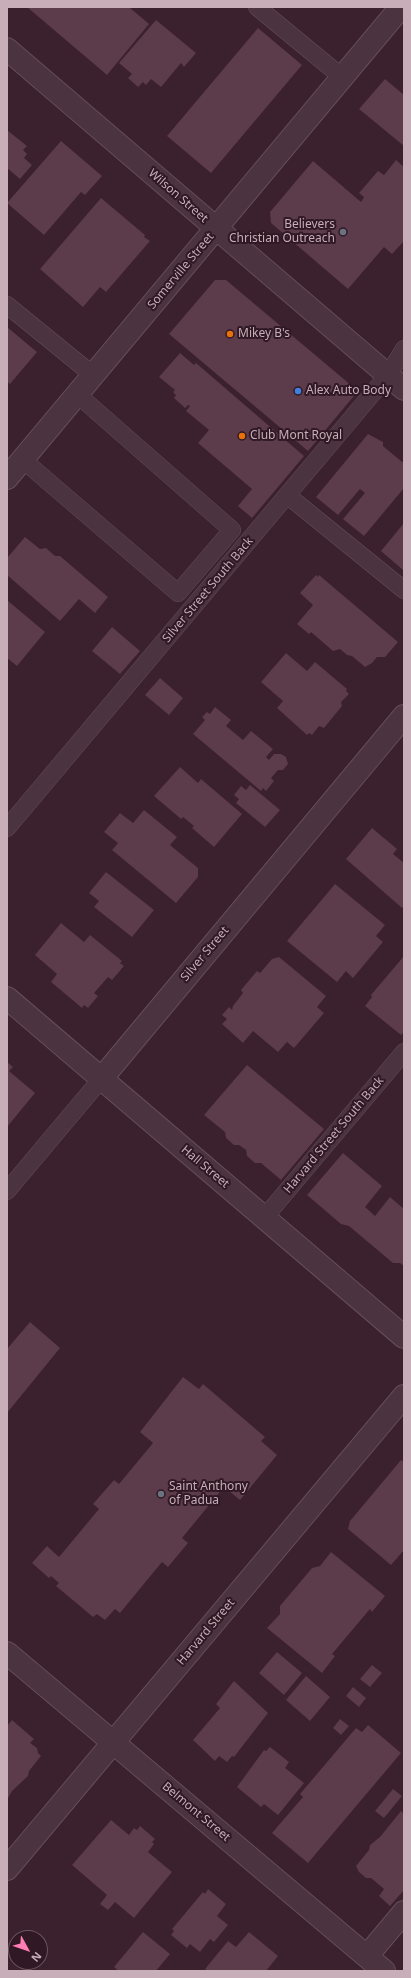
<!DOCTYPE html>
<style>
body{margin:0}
#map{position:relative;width:411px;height:1978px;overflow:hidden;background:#3b202d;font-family:"Noto Sans",sans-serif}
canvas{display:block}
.frame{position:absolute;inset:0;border:8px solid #c8aeb9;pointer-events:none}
.north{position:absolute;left:8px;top:1930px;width:40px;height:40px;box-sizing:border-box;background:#301924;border:1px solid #6d5560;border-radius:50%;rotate:130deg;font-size:11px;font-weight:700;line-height:16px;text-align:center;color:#c8aeb9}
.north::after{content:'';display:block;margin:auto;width:14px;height:18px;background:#ff7cb5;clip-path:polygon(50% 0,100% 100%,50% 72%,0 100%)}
</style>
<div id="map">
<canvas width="411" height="1978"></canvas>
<div class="frame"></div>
<div class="north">N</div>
</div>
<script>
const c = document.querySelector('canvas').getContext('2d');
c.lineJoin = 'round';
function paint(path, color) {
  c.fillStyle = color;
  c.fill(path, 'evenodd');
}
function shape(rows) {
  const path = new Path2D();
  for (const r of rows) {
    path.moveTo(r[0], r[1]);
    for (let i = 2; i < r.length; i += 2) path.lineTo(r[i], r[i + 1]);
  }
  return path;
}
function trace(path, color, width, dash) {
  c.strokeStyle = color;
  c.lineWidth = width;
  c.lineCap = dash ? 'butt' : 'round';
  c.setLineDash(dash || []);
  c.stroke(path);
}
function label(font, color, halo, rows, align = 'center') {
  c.font = font + ' "Noto Sans",sans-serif';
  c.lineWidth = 4;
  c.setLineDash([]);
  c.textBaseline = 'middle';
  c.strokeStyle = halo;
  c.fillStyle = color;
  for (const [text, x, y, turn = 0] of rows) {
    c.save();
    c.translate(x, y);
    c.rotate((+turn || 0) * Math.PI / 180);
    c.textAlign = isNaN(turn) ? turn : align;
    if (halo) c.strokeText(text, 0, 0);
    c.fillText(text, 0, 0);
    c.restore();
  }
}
paint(shape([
 [27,7,129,7,149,24,107,75],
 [156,20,196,53,184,67,181,63,161,87,151,79,146,85,143,82,138,87,128,78,132,74,119,63],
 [258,28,302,65,211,173,167,136],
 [385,79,404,95,404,146,359,109],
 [7,130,27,146,23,150,27,154,24,158,32,165,20,179,7,168],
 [61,141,102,176,85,195,81,192,44,235,7,203],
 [396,160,404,167,404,241,392,254,384,247,348,289,271,223,270,212,313,161,361,202,364,197,359,193,378,171,384,175],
 [101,198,145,235,144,237,150,241,106,292,100,287,83,307,40,269],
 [215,280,226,280,358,391,308,451,169,334],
 [7,327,37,352,10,384,7,382],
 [180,353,194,365,196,363,304,456,252,518,238,506,252,489,198,443,209,430,186,411,190,406,188,405,185,408,174,398,176,395,173,392,175,390,159,377],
 [368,434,383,442,383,446,402,462,404,461,404,488,364,536,343,519,365,493,360,489,338,515,316,497],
 [404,523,404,569,403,570,381,551],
 [25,537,40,549,46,548,55,556,60,556,108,597,95,613,79,599,60,621,7,575,7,558],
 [316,575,318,577,319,575,398,642,385,657,377,657,372,663,365,667,352,656,347,655,340,649,333,651,311,632,309,634,297,624,313,605,300,593],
 [7,600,45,632,17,666,7,658],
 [112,627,140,651,120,674,92,651],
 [286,653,307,671,315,662,347,689,346,691,349,694,341,702,342,706,324,728,319,726,312,735,309,733,307,735,277,708,283,701,261,682],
 [160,678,183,698,169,715,145,695],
 [215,707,231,720,226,726,243,740,251,731,273,749,266,757,269,760,274,754,281,754,286,757,288,764,283,770,278,770,271,778,274,781,266,791,263,788,261,791,193,734,205,720,202,717,207,712,210,714],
 [180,767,198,783,201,779,242,814,214,847,192,828,194,826,183,817,181,819,154,796],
 [250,785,280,810,265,827,236,803,239,799,234,795,241,786,246,790],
 [144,810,177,837,170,845,198,868,198,877,176,903,112,850,118,843,104,832,120,813,133,823],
 [372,828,397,849,393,854,404,863,404,906,402,908,346,859],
 [106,872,154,910,132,937,94,907,99,901,89,893],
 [335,884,385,925,376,936,383,942,353,978,346,971,337,982,287,941],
 [61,923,84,942,90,935,122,961,120,963,124,966,112,980,108,977,94,993,98,996,88,1008,84,1005,82,1008,51,982,57,974,35,955],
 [404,956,404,1032,401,1035,365,1006,372,997,371,995],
 [279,957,326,996,317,1007,324,1013,294,1048,287,1042,278,1052,253,1031,243,1043,222,1024,227,1019,222,1015,229,1007,232,1010,233,1006,243,993,241,990,257,971,260,973,272,959],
 [7,1062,13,1067,9,1071,35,1093,7,1127],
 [247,1065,324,1129,281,1180,261,1163,255,1163,247,1156,246,1150,239,1145,234,1145,226,1138,225,1132,204,1115],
 [343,1153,382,1186,365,1207,375,1216,390,1197,404,1209,404,1266,400,1263,393,1263,349,1226,341,1224,307,1195],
 [30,1322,60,1348,7,1413,7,1349],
 [183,1377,199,1389,203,1384,265,1437,261,1441,277,1455,240,1500,224,1487,182,1538,188,1543,168,1567,162,1562,120,1613,115,1609,105,1620,97,1614,93,1617,56,1586,59,1583,51,1576,49,1578,32,1563,47,1546,59,1557,99,1509,93,1504,114,1480,119,1484,153,1443,140,1432],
 [401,1460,404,1462,404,1550,391,1565,348,1529,350,1521],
 [331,1552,385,1596,372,1612,370,1609,332,1654,335,1656,322,1673,267,1628,280,1614,280,1606,312,1568,320,1566],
 [277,1652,302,1673,284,1695,259,1673],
 [372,1665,382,1673,370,1687,360,1679],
 [306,1676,330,1697,310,1721,286,1700],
 [234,1681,268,1713,234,1757,232,1756,227,1762,219,1756,215,1761,193,1740,220,1708,216,1704],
 [353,1687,366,1698,359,1707,346,1696],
 [340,1719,349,1726,341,1735,333,1728],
 [12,1720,34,1739,30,1743,37,1748,38,1753,41,1756,29,1771,28,1776,12,1791,7,1800,7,1726],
 [368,1725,401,1753,308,1863,272,1833,303,1797,300,1794,356,1728,362,1732],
 [270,1747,289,1762,285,1768,304,1783,278,1815,264,1804,261,1807,237,1787,264,1750,266,1751],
 [393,1789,402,1796,384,1818,375,1811],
 [401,1811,404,1814,404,1890,390,1906,379,1896,384,1889,371,1878,366,1878,359,1872,356,1866,369,1850,370,1845,380,1837],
 [111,1820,129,1835,134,1828,137,1830,140,1826,155,1839,152,1842,154,1844,148,1852,172,1872,134,1918,115,1902,108,1910,100,1904,107,1895,72,1865],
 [208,1889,226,1904,217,1916,228,1925,214,1942,210,1939,200,1952,190,1944,187,1948,171,1935,174,1931,172,1929,203,1892,205,1894],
 [143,1932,170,1954,156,1971,119,1971,114,1967],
 [249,1932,278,1956,266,1971,208,1971,205,1969,228,1941,236,1947]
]), '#5c3b4a');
const lane = shape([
 [257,7,342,77],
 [7,305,93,375],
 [23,460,178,593,232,530,78,395],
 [287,495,404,590],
 [7,828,388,375,404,349],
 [7,1191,102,1078],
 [264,1218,404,1052]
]);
const street = shape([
 [7,49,404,389],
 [7,478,401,7],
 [7,998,404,1337],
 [102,1078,404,716],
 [7,1653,384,1971],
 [7,1869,404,1396],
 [367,1956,404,1912]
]);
trace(lane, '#664e59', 18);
trace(street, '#664e59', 24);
trace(lane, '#4b333f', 17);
trace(street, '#4b333f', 22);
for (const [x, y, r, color] of [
 [343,232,4,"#6b7280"],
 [230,334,4,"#e8710a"],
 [298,391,4,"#3f7fe0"],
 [242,436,4,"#e8710a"],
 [161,1494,4,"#6b7280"]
]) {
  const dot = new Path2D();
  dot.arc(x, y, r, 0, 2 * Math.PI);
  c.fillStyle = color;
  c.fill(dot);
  trace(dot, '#301924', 1.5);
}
label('12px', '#c8aeb9', '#301924', [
 ["Wilson Street",178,196,41],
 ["Somerville Street",181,271,-50],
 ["Silver Street South Back",208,590,-50],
 ["Silver Street",205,954,-50],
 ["Harvard Street South Back",334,1135,-50],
 ["Hall Street",205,1167,40],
 ["Harvard Street",206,1632,-50],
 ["Belmont Street",196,1812,40]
]);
label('12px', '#c8aeb9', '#301924', [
 ["Believers",335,225,"right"],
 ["Christian Outreach",335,239,"right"],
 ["Mikey B's",238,334],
 ["Alex Auto Body",306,391],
 ["Club Mont Royal",250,436],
 ["Saint Anthony",169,1487],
 ["of Padua",169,1501]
], 'left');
</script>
